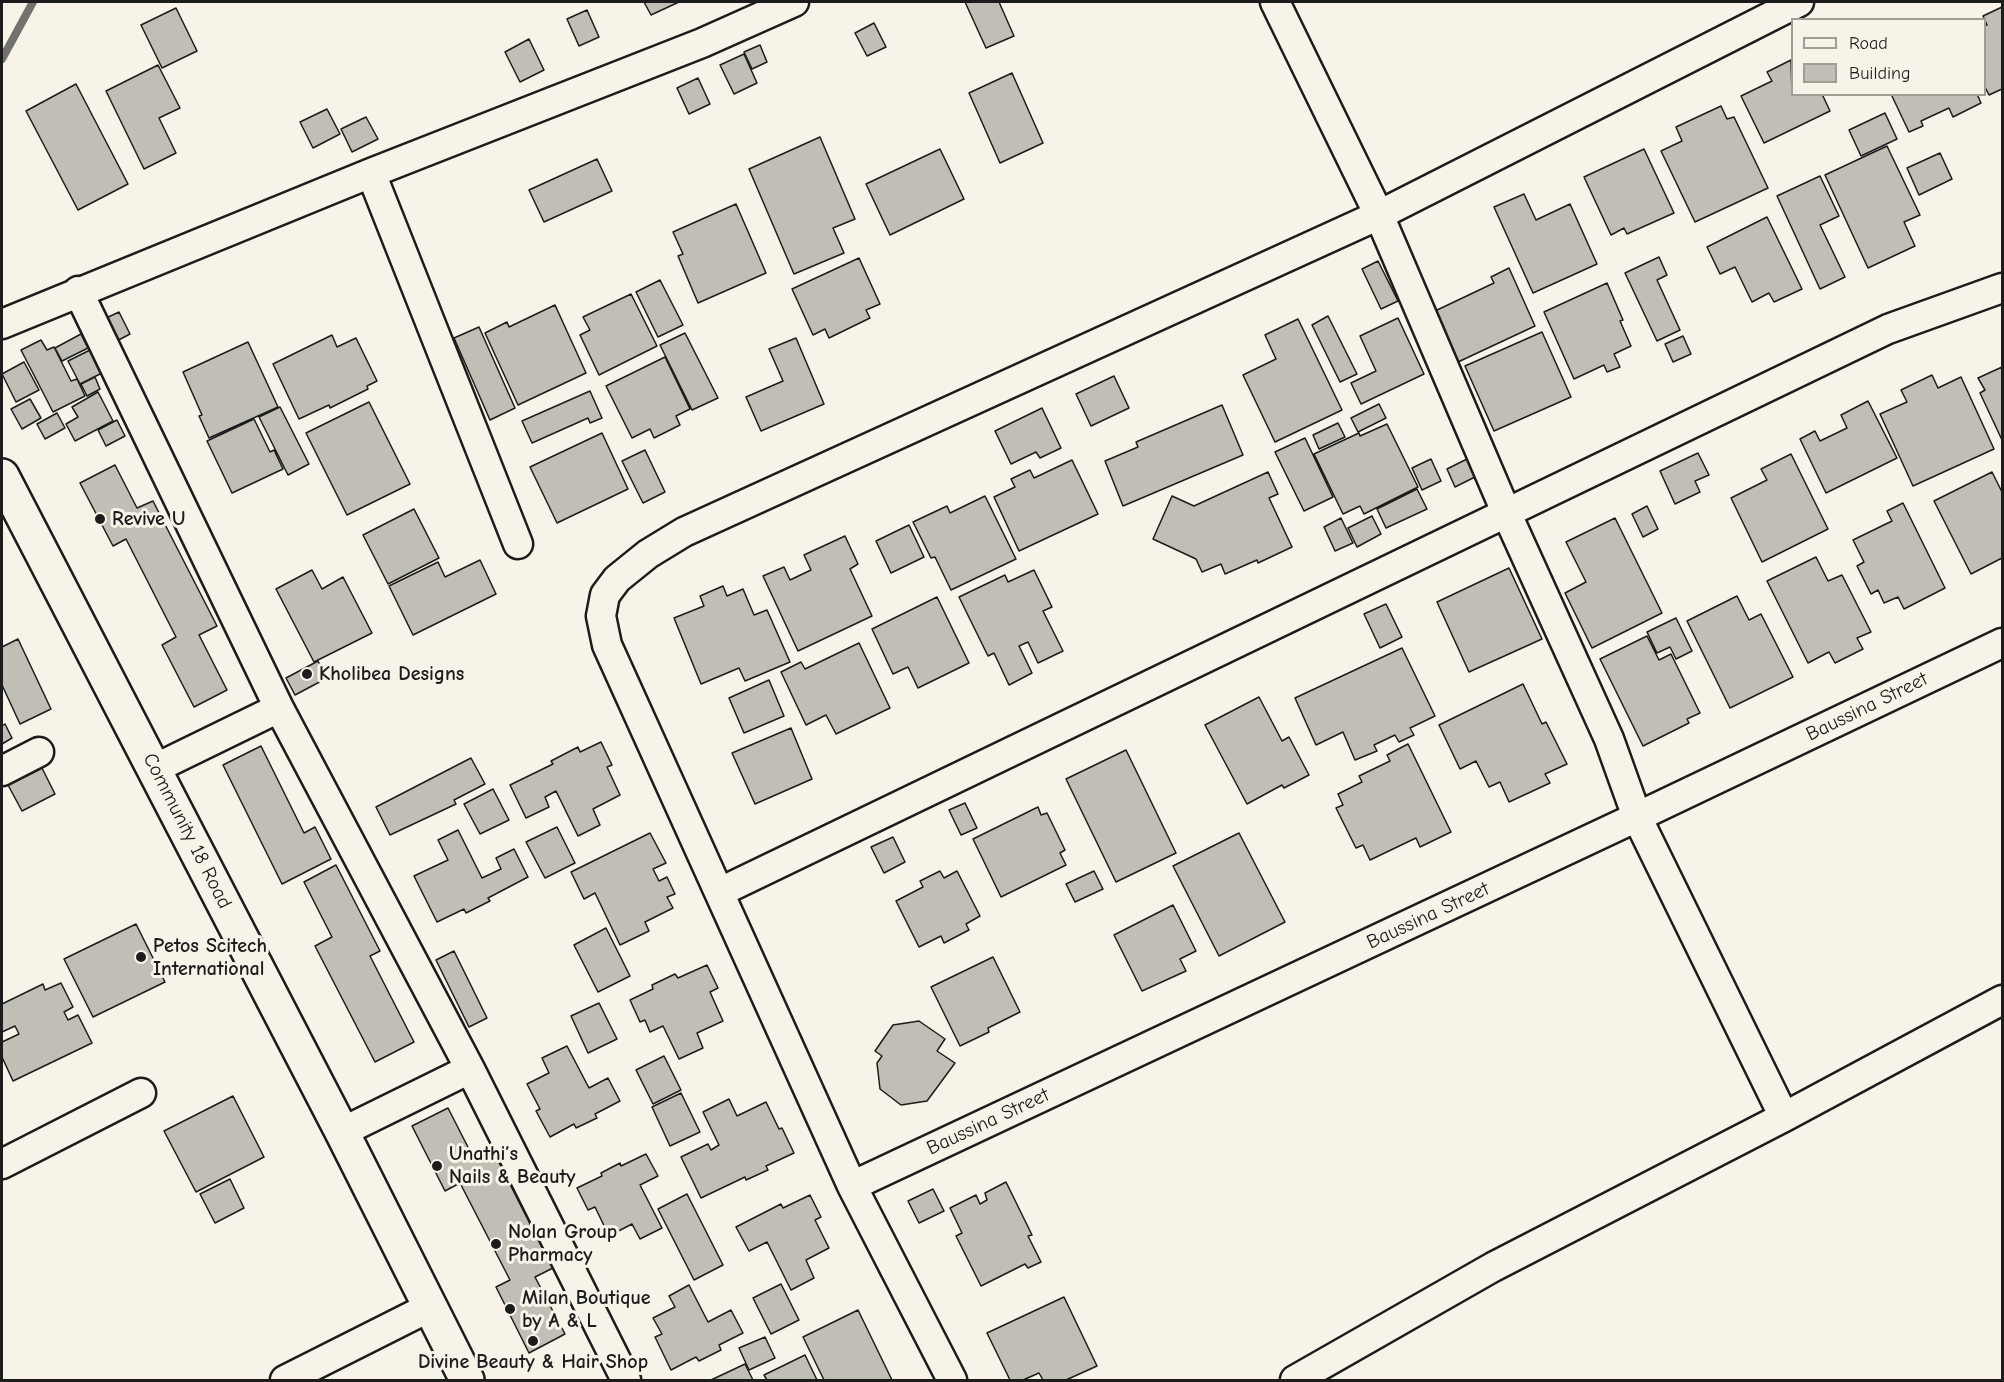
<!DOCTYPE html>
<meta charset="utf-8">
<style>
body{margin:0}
#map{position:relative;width:2004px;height:1382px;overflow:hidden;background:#f7f3e8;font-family:"Comic Neue",sans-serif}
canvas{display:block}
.frame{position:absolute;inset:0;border:3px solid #1c1c1c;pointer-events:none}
.legend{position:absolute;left:1791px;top:18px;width:195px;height:78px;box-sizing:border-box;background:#f7f3e8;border:2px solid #9f9d96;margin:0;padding:8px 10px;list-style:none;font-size:18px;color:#1c1c1c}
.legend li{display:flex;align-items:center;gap:12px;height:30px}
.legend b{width:30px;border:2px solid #9f9d96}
</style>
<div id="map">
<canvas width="2004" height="1382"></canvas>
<div class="frame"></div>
<ul class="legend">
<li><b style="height:8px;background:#f7f3e8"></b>Road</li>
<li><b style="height:16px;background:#c0beb5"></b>Building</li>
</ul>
</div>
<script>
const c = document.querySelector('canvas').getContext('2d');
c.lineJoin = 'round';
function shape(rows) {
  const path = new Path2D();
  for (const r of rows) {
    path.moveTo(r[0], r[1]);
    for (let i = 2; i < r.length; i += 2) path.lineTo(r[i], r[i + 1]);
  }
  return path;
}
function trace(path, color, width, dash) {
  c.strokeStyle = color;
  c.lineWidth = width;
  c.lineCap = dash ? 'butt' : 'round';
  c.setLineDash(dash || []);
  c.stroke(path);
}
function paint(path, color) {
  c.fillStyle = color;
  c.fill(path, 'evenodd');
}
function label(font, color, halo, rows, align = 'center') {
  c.font = font + ' "Comic Neue",sans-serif';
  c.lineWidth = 6;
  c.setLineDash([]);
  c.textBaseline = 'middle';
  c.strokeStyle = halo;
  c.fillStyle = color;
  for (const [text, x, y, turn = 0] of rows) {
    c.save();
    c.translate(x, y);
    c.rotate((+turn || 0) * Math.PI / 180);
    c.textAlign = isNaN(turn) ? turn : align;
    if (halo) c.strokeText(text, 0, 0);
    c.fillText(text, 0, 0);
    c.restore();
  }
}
trace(shape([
 [2,59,33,2]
]), '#72716c', 8);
const building = shape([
 [644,2,679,2,651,15,644,2],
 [965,2,999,2,1014,36,986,48,965,2],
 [2002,7,2002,89,1989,95,1984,85,1984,26,1987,25,1983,16,2002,7],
 [176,8,197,51,162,68,141,25,176,8],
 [587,10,599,37,579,46,567,19,587,10],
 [874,23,886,47,867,56,855,33,874,23],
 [529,39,544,70,520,82,505,52,529,39],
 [760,45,767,62,752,69,744,52,760,45],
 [744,54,757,83,734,94,720,65,744,54],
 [1791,60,1792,94,1822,94,1830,111,1764,143,1741,96,1772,81,1767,72,1791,60],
 [158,65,180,108,159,118,176,153,144,169,106,91,158,65],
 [1012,73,1043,143,1000,163,969,93,1012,73],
 [698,78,710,104,689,114,677,88,698,78],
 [76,84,128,184,78,210,26,111,76,84],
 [1891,94,1977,94,1981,103,1953,117,1949,108,1921,121,1923,126,1909,132,1891,94],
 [1721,106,1727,119,1734,117,1768,188,1695,222,1661,151,1682,141,1676,127,1721,106],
 [327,109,340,134,313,148,300,122,327,109],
 [1885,113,1897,139,1861,156,1849,130,1885,113],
 [366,117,378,139,352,152,341,129,366,117],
 [820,137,855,219,833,228,844,253,794,274,749,169,820,137],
 [1887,146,1920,215,1904,222,1915,246,1868,268,1825,175,1887,146],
 [940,149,964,199,890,235,866,184,940,149],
 [1644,149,1674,213,1627,234,1624,228,1611,235,1584,177,1644,149],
 [1940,153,1952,179,1919,195,1907,168,1940,153],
 [597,159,612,191,544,222,529,190,597,159],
 [1820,176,1839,216,1820,225,1845,277,1820,289,1777,196,1820,176],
 [1524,194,1536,220,1570,204,1597,264,1533,293,1494,207,1524,194],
 [736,204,766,273,698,303,678,256,683,254,673,232,736,204],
 [1767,217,1802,289,1774,302,1769,293,1752,302,1735,267,1720,274,1707,247,1767,217],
 [1659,257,1667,275,1657,280,1680,330,1657,341,1625,273,1659,257],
 [859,258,880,304,866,310,870,318,829,338,825,329,813,335,792,289,859,258],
 [1378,261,1398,301,1381,309,1362,269,1378,261],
 [1509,268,1535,326,1458,362,1435,311,1494,283,1491,277,1509,268],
 [660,280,683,325,658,337,636,292,660,280],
 [1607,283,1623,320,1620,321,1631,346,1614,354,1620,367,1607,372,1604,365,1574,379,1544,312,1607,283],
 [631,294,657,346,599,375,580,335,590,330,583,317,631,294],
 [555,305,586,373,518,405,485,333,507,322,509,327,555,305],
 [119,312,130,334,113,343,102,320,119,312],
 [1328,316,1357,374,1340,382,1312,325,1328,316],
 [1398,318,1424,374,1361,404,1351,383,1376,371,1360,336,1398,318],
 [1298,319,1342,410,1275,442,1243,375,1276,359,1265,335,1298,319],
 [479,327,515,408,490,420,454,338,479,327],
 [1542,332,1571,397,1494,431,1465,366,1542,332],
 [685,333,718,398,692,410,660,345,685,333],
 [81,334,88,348,62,361,55,348,81,334],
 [332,335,337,347,356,338,377,381,367,386,368,389,330,408,329,405,299,419,273,364,332,335],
 [1683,336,1691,354,1673,362,1665,344,1683,336],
 [796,338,824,404,761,431,746,397,783,381,769,349,796,338],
 [41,340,47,350,54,347,71,381,77,379,85,396,53,412,21,350,41,340],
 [248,342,278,407,209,438,199,416,202,415,183,372,248,342],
 [92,349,104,372,80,384,68,361,92,349],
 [665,357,690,409,676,416,680,425,654,438,650,429,632,438,606,386,665,357],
 [24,362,39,390,16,402,2,374,24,362],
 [2002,367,2002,440,1980,393,1985,390,1978,378,2002,367],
 [1932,375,1938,388,1961,377,1994,449,1913,486,1880,414,1907,402,1901,390,1932,375],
 [1114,376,1129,408,1091,426,1076,394,1114,376],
 [95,377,100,389,87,396,81,384,95,377],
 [590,391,602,418,590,423,588,418,532,443,522,421,590,391],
 [98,392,113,421,75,441,66,424,78,417,72,407,98,392],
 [30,399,41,418,22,429,11,409,30,399],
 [1868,401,1897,458,1826,493,1800,439,1815,431,1820,441,1847,428,1841,415,1868,401],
 [369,402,410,484,347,515,306,433,369,402],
 [1379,404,1386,418,1358,432,1351,418,1379,404],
 [1222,405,1243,455,1123,506,1105,461,1138,447,1136,442,1222,405],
 [280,407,309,464,288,475,259,417,280,407],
 [1042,408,1061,448,1040,458,1036,452,1011,464,995,431,1042,408],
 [57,413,65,428,45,439,37,424,57,413],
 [254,419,270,452,274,450,283,469,232,493,207,441,254,419],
 [117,420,125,436,106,446,98,430,117,420],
 [1338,423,1345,437,1319,449,1313,435,1338,423],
 [1387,424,1418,487,1364,514,1360,506,1343,514,1314,454,1359,433,1360,436,1387,424],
 [602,433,628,489,557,523,530,467,602,433],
 [1305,438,1333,497,1304,511,1275,452,1305,438],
 [645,450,665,492,643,503,622,461,645,450],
 [1698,453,1709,475,1695,481,1700,492,1675,504,1660,471,1698,453],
 [1791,454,1828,529,1762,562,1731,498,1767,480,1761,469,1791,454],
 [1431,459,1441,481,1422,490,1412,468,1431,459],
 [1467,459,1475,477,1455,487,1447,469,1467,459],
 [1072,460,1098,514,1019,551,994,497,1015,487,1011,479,1030,470,1034,478,1072,460],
 [115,465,137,508,153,501,217,626,199,635,227,690,194,707,162,645,176,637,126,539,113,546,80,483,115,465],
 [1268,472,1278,494,1269,498,1292,547,1258,563,1257,560,1225,574,1221,564,1202,572,1196,559,1153,539,1172,496,1194,506,1268,472],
 [1992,472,2002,492,2002,558,1971,574,1934,501,1992,472],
 [1417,489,1427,509,1386,528,1377,509,1417,489],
 [985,496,1016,559,951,590,935,557,931,558,913,522,947,506,950,513,985,496],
 [1903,503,1945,588,1904,609,1898,597,1884,603,1878,590,1871,594,1857,566,1864,562,1853,540,1892,521,1887,511,1903,503],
 [1647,506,1658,529,1643,537,1632,514,1647,506],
 [414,509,439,558,388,584,363,535,414,509],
 [1372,516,1381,534,1357,547,1348,528,1372,516],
 [1341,518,1353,543,1335,551,1324,527,1341,518],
 [1615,518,1662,613,1592,648,1565,593,1586,582,1566,542,1615,518],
 [909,525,924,557,891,573,876,541,909,525],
 [845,536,858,564,850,569,872,616,798,651,763,576,784,567,790,580,811,570,804,555,845,536],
 [1816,557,1828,581,1842,575,1871,632,1857,638,1863,649,1835,663,1829,652,1808,663,1767,581,1816,557],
 [480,560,496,594,413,635,389,586,438,562,445,577,480,560],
 [1509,568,1542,639,1469,672,1437,602,1509,568],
 [312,570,322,589,343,577,372,633,314,662,276,589,312,570],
 [1034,570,1052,607,1043,611,1063,651,1038,663,1028,642,1019,646,1032,673,1009,685,994,653,988,656,959,597,1005,575,1008,582,1034,570],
 [723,586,727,596,743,589,754,615,767,610,790,662,745,681,739,668,701,684,674,618,704,606,700,596,723,586],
 [1737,596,1749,620,1761,614,1793,677,1730,708,1687,621,1737,596],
 [937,597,969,663,918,688,908,667,893,674,872,629,937,597],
 [1386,604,1402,637,1380,648,1364,614,1386,604],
 [1676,618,1692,651,1676,659,1670,647,1657,653,1647,632,1676,618],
 [1647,636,1659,660,1671,654,1700,713,1687,719,1689,723,1643,746,1600,659,1647,636],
 [18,639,51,709,20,724,2,685,2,647,18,639],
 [859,643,890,708,836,734,826,715,806,725,781,672,801,662,805,669,859,643],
 [1402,648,1435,716,1410,728,1414,735,1399,742,1395,735,1374,745,1377,751,1355,760,1343,732,1316,745,1295,698,1402,648],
 [318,661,327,678,295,695,286,678,318,661],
 [769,680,784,716,744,733,729,698,769,680],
 [1523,684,1542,724,1546,722,1567,764,1545,774,1550,783,1509,802,1500,782,1489,787,1476,761,1460,769,1439,725,1523,684],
 [1259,697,1282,741,1289,737,1309,775,1284,788,1282,785,1247,804,1205,725,1259,697],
 [5,724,12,738,2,744,2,726,5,724],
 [791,728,812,779,755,804,732,753,791,728],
 [601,742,612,765,607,767,620,795,593,809,600,825,578,836,556,791,545,797,549,807,526,818,510,785,553,764,551,761,578,747,580,752,601,742],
 [1408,744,1451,832,1420,847,1416,838,1370,860,1363,845,1356,848,1336,808,1343,805,1338,794,1362,782,1359,776,1390,761,1387,755,1408,744],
 [261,746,304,833,315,827,331,859,282,884,223,765,261,746],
 [1126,750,1176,853,1116,882,1066,779,1126,750],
 [471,758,485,784,454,800,456,804,390,835,376,807,471,758],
 [42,768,55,794,22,811,8,785,42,768],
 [493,789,509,820,480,834,464,804,493,789],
 [965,803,977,828,961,835,949,810,965,803],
 [1038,807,1041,815,1047,813,1065,850,1060,853,1066,865,1001,897,973,839,1038,807],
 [557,827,575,863,545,878,526,842,557,827],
 [458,830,482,878,501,869,496,858,514,849,528,877,488,898,490,901,466,913,464,909,437,922,414,876,448,860,438,840,458,830],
 [650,833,666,863,653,869,659,881,667,877,675,894,667,897,673,908,645,922,649,931,620,945,595,893,584,899,571,872,650,833],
 [1239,833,1285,922,1219,956,1173,866,1239,833],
 [893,837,905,862,884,873,871,847,893,837],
 [336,865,380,951,370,956,414,1042,375,1062,315,946,332,937,304,882,336,865],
 [940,871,944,878,957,871,980,916,966,924,969,930,944,943,941,936,919,947,896,901,923,887,920,881,940,871],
 [1094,871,1103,889,1075,902,1066,884,1094,871],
 [1173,905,1196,951,1180,959,1186,971,1142,991,1114,935,1173,905],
 [136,924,165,982,93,1017,64,959,136,924],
 [606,928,630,976,598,992,574,945,606,928],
 [454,951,487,1018,469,1027,436,960,454,951],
 [993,957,1020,1012,988,1028,989,1032,960,1046,931,987,993,957],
 [707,965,718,988,710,992,723,1021,697,1033,703,1048,679,1059,663,1026,650,1032,645,1020,640,1022,630,1000,653,989,652,985,675,974,678,978,707,965],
 [61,983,73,1007,64,1012,68,1020,78,1015,92,1043,13,1081,2,1057,2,1042,19,1034,15,1026,2,1032,2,1004,43,984,45,990,61,983],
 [599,1003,617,1039,588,1053,571,1016,599,1003],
 [919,1021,945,1039,937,1051,955,1063,927,1101,901,1105,880,1089,877,1063,882,1056,875,1051,893,1025,919,1021],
 [567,1046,589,1088,608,1078,620,1101,595,1114,597,1118,576,1128,574,1124,550,1137,536,1111,540,1109,527,1084,549,1073,542,1058,567,1046],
 [664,1056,681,1090,653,1104,636,1070,664,1056],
 [681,1093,700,1132,670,1146,652,1107,681,1093],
 [233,1096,264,1157,196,1192,164,1131,233,1096],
 [729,1099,737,1116,766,1102,779,1129,782,1128,794,1153,766,1166,768,1170,746,1180,745,1177,701,1198,681,1157,708,1144,711,1150,719,1145,703,1112,729,1099],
 [448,1108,472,1155,490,1145,553,1268,535,1277,565,1334,529,1353,496,1287,510,1280,460,1183,445,1191,412,1126,448,1108],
 [646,1154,658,1176,640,1185,662,1228,640,1239,632,1224,609,1236,595,1207,588,1210,577,1188,602,1176,601,1173,620,1163,621,1166,646,1154],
 [230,1179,244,1208,215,1223,200,1194,230,1179],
 [1006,1182,1032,1235,1028,1236,1041,1262,1028,1268,1025,1264,981,1286,956,1236,962,1233,950,1208,976,1195,980,1204,987,1200,985,1193,1006,1182],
 [933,1189,944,1211,919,1223,908,1201,933,1189],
 [687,1194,723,1265,694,1280,658,1209,687,1194],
 [810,1195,821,1217,815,1220,829,1248,806,1260,814,1278,791,1290,767,1242,749,1251,736,1227,781,1204,783,1208,810,1195],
 [781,1284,799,1320,771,1334,753,1298,781,1284],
 [689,1285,708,1322,731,1310,743,1333,719,1345,721,1350,699,1361,696,1357,671,1370,655,1337,662,1334,653,1318,675,1307,669,1296,689,1285],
 [1064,1297,1097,1366,1066,1380,1043,1380,1039,1373,1023,1380,1010,1380,987,1333,1064,1297],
 [858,1310,892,1380,824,1380,803,1337,858,1310],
 [765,1337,775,1358,749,1370,739,1348,765,1337],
 [805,1355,817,1380,767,1380,764,1375,805,1355],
 [745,1364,753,1380,711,1380,745,1364]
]);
paint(building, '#c0beb5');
trace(building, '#1c1c1c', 1.5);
const street = shape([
 [1275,2,1379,215,1506,512,1609,739,1637,817,1784,1117],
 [371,173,518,544],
 [78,291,279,708,470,1069,626,1380],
 [2,324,371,173,702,43,794,2],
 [154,769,279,708],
 [2,771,39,752],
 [720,892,1888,329,2002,288],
 [342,1132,470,1069],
 [2,1164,141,1093],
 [852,1186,1637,817,2002,643],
 [285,1380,430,1307],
 [952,1380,852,1186,607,645,601,616,605,595,617,579,648,554,684,532,1379,215,1799,2],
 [1295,1380,1493,1267,1784,1117,2002,1000]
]);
const secondary = shape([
 [2,476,342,1132,467,1380]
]);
trace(street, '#1c1c1c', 33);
trace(secondary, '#1c1c1c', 38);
trace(street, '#f7f3e8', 28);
trace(secondary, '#f7f3e8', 33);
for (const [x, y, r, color] of [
 [100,519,6,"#1c1c1c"],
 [307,674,6,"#1c1c1c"],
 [141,957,6,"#1c1c1c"],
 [437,1166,6,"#1c1c1c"],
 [496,1244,6,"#1c1c1c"],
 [510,1309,6,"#1c1c1c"],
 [533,1341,6,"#1c1c1c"]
]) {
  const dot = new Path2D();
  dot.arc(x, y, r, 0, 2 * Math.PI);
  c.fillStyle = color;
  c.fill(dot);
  trace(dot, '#f7f3e8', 2);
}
label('bold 20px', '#1c1c1c', '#f7f3e8', [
 ["Revive U",112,519],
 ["Kholibea Designs",319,674],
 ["Petos Scitech",153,946],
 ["International",153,969],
 ["Unathi’s",449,1154],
 ["Nails & Beauty",449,1177],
 ["Nolan Group",508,1232],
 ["Pharmacy",508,1255],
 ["Milan Boutique",522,1298],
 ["by A & L",522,1321],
 ["Divine Beauty & Hair Shop",533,1362,"center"]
], 'left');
label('20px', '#1c1c1c', '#f7f3e8', [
 ["Baussina Street",1867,707,-26],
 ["Community 18 Road",187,831,63],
 ["Baussina Street",1428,916,-25],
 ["Baussina Street",988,1122,-25]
]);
</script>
